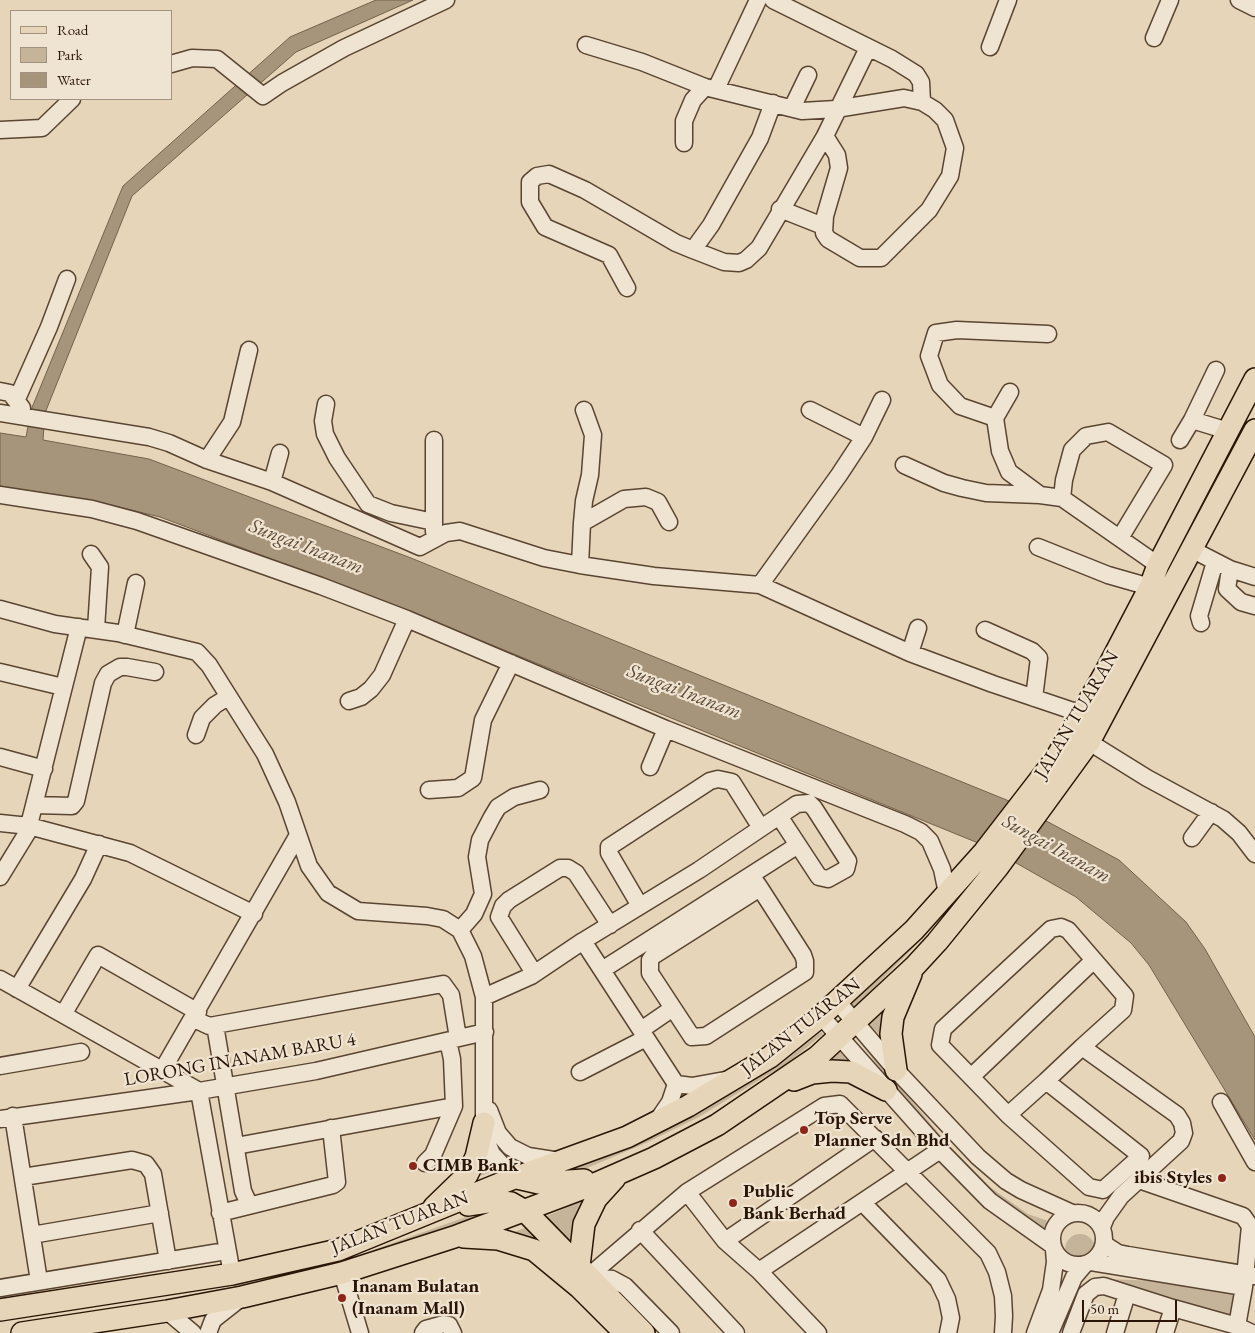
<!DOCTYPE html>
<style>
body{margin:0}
#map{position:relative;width:1255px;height:1333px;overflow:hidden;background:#e6d5b8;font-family:"EB Garamond",serif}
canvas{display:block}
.legend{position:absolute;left:10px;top:10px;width:162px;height:90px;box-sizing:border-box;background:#efe4d1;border:1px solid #a19180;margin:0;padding:6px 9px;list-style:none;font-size:15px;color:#2b1506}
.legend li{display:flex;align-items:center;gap:10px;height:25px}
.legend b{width:25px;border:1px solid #a19180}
.scale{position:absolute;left:1082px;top:1300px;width:95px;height:22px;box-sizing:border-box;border:2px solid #2b1506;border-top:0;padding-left:6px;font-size:15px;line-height:18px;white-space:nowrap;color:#2b1506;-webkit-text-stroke:4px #efe4d1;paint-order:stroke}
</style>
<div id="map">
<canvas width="1255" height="1333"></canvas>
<ul class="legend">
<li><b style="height:6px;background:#e6d5b8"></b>Road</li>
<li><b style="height:14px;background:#c6b49a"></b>Park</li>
<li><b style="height:14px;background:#a6947b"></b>Water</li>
</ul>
<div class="scale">50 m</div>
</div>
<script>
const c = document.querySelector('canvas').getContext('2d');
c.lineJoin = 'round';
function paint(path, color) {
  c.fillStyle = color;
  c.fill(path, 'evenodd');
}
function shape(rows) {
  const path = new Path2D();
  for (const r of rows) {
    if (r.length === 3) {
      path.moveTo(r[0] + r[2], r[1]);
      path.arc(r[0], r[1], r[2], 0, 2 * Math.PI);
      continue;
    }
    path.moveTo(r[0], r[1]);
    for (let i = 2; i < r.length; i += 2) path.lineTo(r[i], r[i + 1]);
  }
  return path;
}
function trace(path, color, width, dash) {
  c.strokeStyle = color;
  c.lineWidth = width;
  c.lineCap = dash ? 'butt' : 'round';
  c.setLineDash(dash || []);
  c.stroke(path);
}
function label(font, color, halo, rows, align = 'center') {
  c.font = font + ' "EB Garamond",serif';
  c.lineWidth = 4.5;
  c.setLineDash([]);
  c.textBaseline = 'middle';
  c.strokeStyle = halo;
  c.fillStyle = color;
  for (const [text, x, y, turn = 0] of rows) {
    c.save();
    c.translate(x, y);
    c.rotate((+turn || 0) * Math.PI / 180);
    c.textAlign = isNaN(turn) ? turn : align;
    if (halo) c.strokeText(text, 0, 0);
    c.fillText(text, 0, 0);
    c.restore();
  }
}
paint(shape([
 [986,864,922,939,853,1009,851,1007,854,997],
 [884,1009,881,1027,882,1037,868,1023],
 [821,1032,823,1034,789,1062,699,1117,646,1143,568,1176,548,1176,618,1152,695,1114,786,1057],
 [860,1039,951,1148,990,1187,1028,1214,1060,1225,1048,1242,1023,1228,930,1133,859,1041],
 [840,1052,852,1064,826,1063],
 [485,1160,494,1171,474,1178],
 [588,1198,575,1251,547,1216],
 [491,1208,493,1212,432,1234,374,1252,373,1250],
 [530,1226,538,1234,533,1240,509,1234],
 [1080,1249,15],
 [1107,1279,1160,1281,1238,1294,1238,1326,1103,1284]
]), '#c6b49a');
const water = shape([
 [376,0,413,0,296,52,132,196,45,413,43,440,149,459,411,558,1009,801,1119,860,1186,922,1205,949,1255,1037,1255,1140,1149,965,1131,943,1076,897,988,847,391,604,160,517,94,501,0,486,0,433,26,437,31,410,123,186,290,37,376,0]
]);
paint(water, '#a6947b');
trace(water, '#75614c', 1);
const minor = shape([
 [773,0,892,59,916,74,921,82,922,102],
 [1239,0,1255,8],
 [1154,38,1170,0],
 [586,45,642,62,705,87,802,111,836,109,904,98,922,102,935,110,945,120,955,148,950,176,929,210,881,258,860,258,828,239,824,233,825,216,839,168,837,155,825,136],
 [990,47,1008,0],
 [171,64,192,58,217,59,263,96,282,83,344,48,446,0],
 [716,89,758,0],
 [792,108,808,75],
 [0,130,42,128,72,99],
 [684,143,684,121,693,100,705,87],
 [780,209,823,226],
 [693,250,724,262,739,263,746,260,759,248,825,136,868,48],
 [627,288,609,255,545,227,530,202,530,182,537,176,549,174,585,190,676,243,693,250,711,225,760,138,773,103],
 [1216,370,1192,420,1228,431],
 [0,391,10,393,22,408],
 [17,399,49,327,67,279],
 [326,404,323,421,325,434,337,458,368,504,391,513,434,522],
 [810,410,864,437],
 [0,413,149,437,169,443,207,460,272,482,420,547,446,533,460,531,544,558,580,565,654,576,760,585,910,653,993,684,1082,714],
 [995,418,1010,392],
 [434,440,434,532],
 [1180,440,1192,420],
 [207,460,232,422,249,350],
 [904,465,944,483,962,488,986,493,1040,495,1062,498,1158,565],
 [272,482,280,453],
 [0,495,92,509,137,521,321,586,407,619,666,729,905,824,921,832,930,841,942,869,947,893],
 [1040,495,1009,472,1000,451,995,418,960,406,940,385,929,356,936,333,957,330,1048,334],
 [1062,498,1064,480,1072,450,1086,436,1108,432,1164,465,1120,538],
 [582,523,584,501,590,475,593,435,584,410],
 [1038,547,1108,575,1150,587],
 [1193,550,1230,569,1255,577],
 [91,554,100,567,96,629],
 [580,565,582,523,624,499,646,497,658,502,669,522],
 [1230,569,1227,589,1241,602,1255,606],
 [760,585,839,475,864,437,882,400],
 [0,609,55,624,118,633,197,652,209,665,265,754,287,802,309,866,328,893,358,911,427,916,443,919,460,930,473,956,484,997,484,1123,487,1142,492,1154,514,1178],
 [1201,623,1199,616,1215,562],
 [985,630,1032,651,1039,658,1034,698],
 [125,635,136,583],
 [910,653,918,628],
 [0,672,63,687],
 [349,701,361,697,371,689,382,675,407,619],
 [196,735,202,718,215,705,228,697],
 [1089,742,1147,778,1223,819,1239,833,1255,854],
 [0,757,44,769],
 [650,767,666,729],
 [429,790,458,788,473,778,483,720,511,663],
 [34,805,72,806,76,801,103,683,108,674,120,667,127,667,155,672],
 [0,823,29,826,130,853,254,914],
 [1192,838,1211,812],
 [751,875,760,888,803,955,805,961,805,972,706,1036,692,1037,650,973,650,960,653,956,760,888],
 [0,877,27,833,79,627],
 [640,906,609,853,609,847,710,781,718,779,732,782,761,828],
 [460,930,474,914,483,894,477,857,480,840,492,817,498,807,514,797,540,790],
 [583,941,676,1084,670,1102,657,1121],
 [602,970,798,845],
 [534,973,499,917,503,906,509,900,560,868,568,868,576,873,610,925],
 [0,979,199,1091,232,1274],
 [17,989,83,879,99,844],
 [484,997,531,976,583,941,699,870,779,816,797,804,809,803,814,808,848,861,846,869,828,879,819,877,779,816],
 [837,1001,896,1070,978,1157,1006,1181,1021,1190,1072,1213],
 [64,1013,98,955,198,1012],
 [821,1016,940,1150,990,1201,1052,1245],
 [194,1019,209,1026,215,1025,443,984,451,995,458,1038],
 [215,1025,243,1191,249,1204],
 [641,1030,673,1008],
 [1082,1047,1177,1115,1182,1123,1184,1133,1181,1141,1121,1196,1106,1217,1102,1227],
 [0,1066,81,1052],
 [163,1069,298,835],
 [580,1072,646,1038],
 [971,1077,1094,960],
 [676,1084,692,1086,725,1080],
 [1221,1102,1255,1162],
 [489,1110,498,1133,510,1147,528,1156,560,1161],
 [1008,1115,1046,1081,1082,1047,1123,1010,1125,996,1068,930,1061,927,1051,929,943,1029,940,1045,1008,1115,1089,1187,1103,1190,1141,1156,1046,1081],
 [13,1116,39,1281],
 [0,1119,199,1091,316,1071,485,1032],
 [236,1146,454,1106],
 [425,1163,433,1155,454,1106,452,1059,448,1041],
 [23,1177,132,1160,146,1164,153,1174,168,1261],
 [1139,1180,1243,1216,1250,1226,1244,1287,1237,1326,1252,1333],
 [687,1192,725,1241,759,1271,818,1333],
 [862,1202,938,1280,947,1299,951,1318,948,1333],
 [1078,1239,26],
 [220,1213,333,1185,337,1182,331,1128],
 [640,1230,736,1333],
 [32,1235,160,1213],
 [725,1241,875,1138],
 [1104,1244,1118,1253,1128,1255,1255,1276],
 [1091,1262,1244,1287],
 [759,1271,940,1150],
 [342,1273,360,1333],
 [589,1276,687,1192,824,1106,840,1104,988,1253,997,1272,1003,1296,1004,1316,1003,1333],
 [589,1276,612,1279,625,1286,671,1333],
 [0,1288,226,1251],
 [167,1311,193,1333],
 [208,1333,213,1320,241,1298],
 [423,1333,426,1329,444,1324,449,1325,453,1333],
 [1035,1333,1051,1290,1055,1262,1054,1250],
 [1050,1333,1074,1277,1085,1264],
 [1071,1333,1086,1294,1095,1287,1104,1286,1173,1308],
 [1115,1333,1127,1294],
 [1165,1333,1173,1308,1237,1326]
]);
const major = shape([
 [896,1070,891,1034,893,1017,911,974],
 [794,1080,812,1073,832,1071,851,1072,886,1090],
 [517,1178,539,1183,584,1180],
 [468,1205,494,1201,511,1203,525,1211,644,1333],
 [434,1207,467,1175,476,1157,484,1123],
 [464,1237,498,1239,534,1250,580,1288,623,1331],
 [579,1266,584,1224,596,1199,615,1178],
 [0,1310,232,1274,338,1250,514,1178,627,1137,688,1106,770,1057,821,1016,914,930,984,852,1055,760,1105,673,1150,587,1158,565,1255,379],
 [22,1333,167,1311,242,1297,342,1273,454,1237,597,1183,654,1158,717,1125,817,1057,914,967,937,942,998,867,1089,742,1255,430]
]);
trace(minor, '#5a4532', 19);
trace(major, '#2b1506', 24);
trace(minor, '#efe4d1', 16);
trace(major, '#e6d5b8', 21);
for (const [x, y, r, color] of [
 [804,1130,5,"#8f2418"],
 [413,1166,5,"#8f2418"],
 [1222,1178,5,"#8f2418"],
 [733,1203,5,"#8f2418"],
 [342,1298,5,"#8f2418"]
]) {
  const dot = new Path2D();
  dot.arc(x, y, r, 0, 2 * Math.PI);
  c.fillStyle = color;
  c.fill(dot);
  trace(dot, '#efe4d1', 2);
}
label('19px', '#2b1506', '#efe4d1', [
 ["JALAN TUARAN",1077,715,-59],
 ["JALAN TUARAN",801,1027,-38],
 ["LORONG INANAM BARU 4",240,1060,-10],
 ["JALAN TUARAN",400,1223,-21]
]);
label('bold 19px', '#2b1506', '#efe4d1', [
 ["Top Serve",814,1119],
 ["Planner Sdn Bhd",814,1141],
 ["CIMB Bank",423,1166],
 ["ibis Styles",1212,1178,"right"],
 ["Public",743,1192],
 ["Bank Berhad",743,1214],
 ["Inanam Bulatan",352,1287],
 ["(Inanam Mall)",352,1309]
], 'left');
label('italic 20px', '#5c4835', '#efe4d1', [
 ["Sungai Inanam",306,547,21],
 ["Sungai Inanam",684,692,21],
 ["Sungai Inanam",1056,849,29]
]);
</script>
